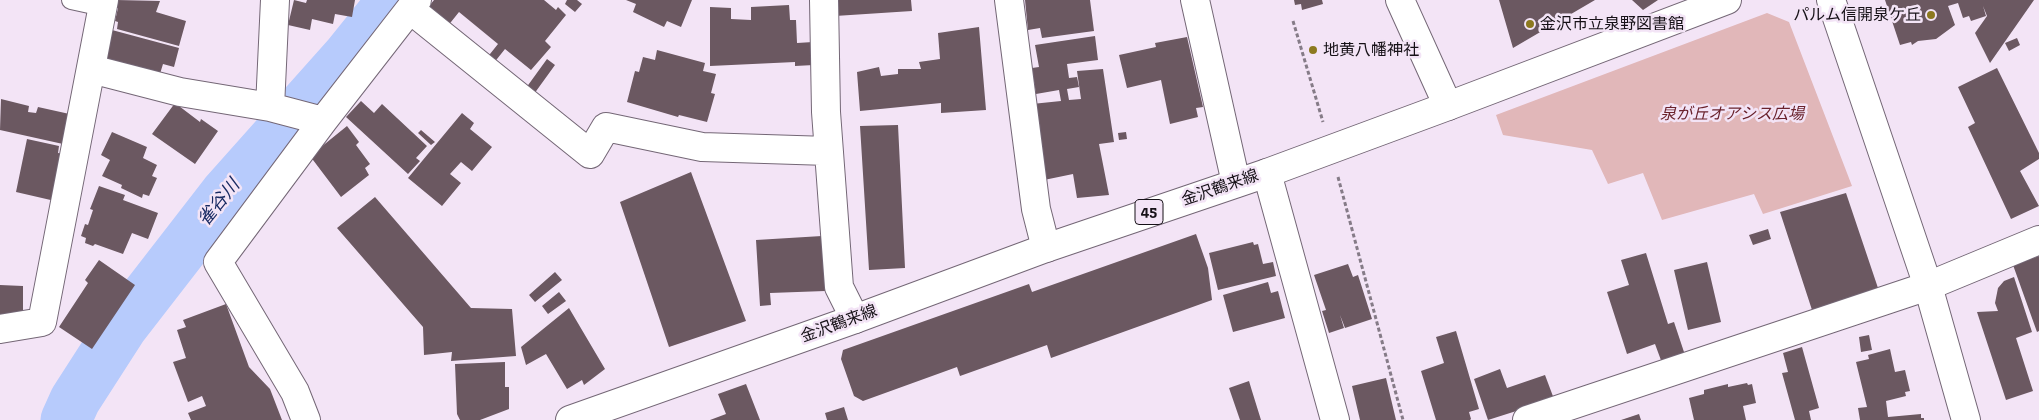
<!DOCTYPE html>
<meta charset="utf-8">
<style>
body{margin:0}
canvas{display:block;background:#f3e4f6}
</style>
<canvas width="2039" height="420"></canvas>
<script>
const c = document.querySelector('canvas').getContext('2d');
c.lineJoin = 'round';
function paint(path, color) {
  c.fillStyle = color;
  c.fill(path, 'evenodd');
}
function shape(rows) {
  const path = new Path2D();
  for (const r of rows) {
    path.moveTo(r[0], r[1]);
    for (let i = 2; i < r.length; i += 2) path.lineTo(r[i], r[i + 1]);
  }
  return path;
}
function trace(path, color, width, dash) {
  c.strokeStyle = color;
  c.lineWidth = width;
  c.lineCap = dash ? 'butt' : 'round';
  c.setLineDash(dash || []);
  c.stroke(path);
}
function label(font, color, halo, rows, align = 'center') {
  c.font = font + ' "Zilla Slab","Noto Sans JP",serif';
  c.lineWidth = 5;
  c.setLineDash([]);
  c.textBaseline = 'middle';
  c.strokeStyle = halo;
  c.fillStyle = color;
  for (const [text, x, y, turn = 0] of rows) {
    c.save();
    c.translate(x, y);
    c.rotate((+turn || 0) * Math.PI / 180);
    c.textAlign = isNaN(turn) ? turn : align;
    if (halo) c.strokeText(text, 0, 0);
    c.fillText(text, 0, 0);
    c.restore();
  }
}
paint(shape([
 [1767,13,1789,22,1852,186,1763,214,1754,194,1662,220,1643,173,1608,184,1592,150,1503,135,1496,115]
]), '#e1b7b9');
trace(shape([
 [66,420,75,400,122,327,225,194,348,56,393,0]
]), '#b7cbfc', 51);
paint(shape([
 [117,0,160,1,156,12,186,21,179,46,117,29,118,22,115,21,118,8,115,8],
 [294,0,306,3,307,0,355,0,352,17,335,14,333,24,312,19,310,30,288,25],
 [434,0,544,0,556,10,558,7,566,15,545,41,551,47,531,70,505,49,493,64,486,59,498,44,459,12,447,27,426,10],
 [567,0,577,0,582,4,575,12,565,4],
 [626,0,692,0,681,27,667,21,664,27,633,12,636,4],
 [834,0,911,0,912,11,835,16],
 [1025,0,1090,0,1094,31,1042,38,1040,28,1028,30],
 [1294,0,1322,0,1323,4,1302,10,1301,4,1295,5],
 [1499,0,1595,0,1513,48],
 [1632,0,1658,0,1643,10],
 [1885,0,2034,0,1990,63,1975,33,1987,16,1983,6,1986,16,1971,21,1969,16,1963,18,1958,3,1948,6,1955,25,1936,39,1918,41,1912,45,1911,42,1900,45],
 [789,5,790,20,796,20,797,43,813,42,814,65,795,66,795,62,710,66,710,7,731,8,731,19,751,20,751,7],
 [979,27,986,110,941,113,941,103,860,111,857,72,879,67,881,76,898,74,898,69,921,69,919,62,940,59,938,33],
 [112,30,179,48,174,67,163,64,159,77,106,59],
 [1095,36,1098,60,1067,64,1069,78,1077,77,1079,87,1067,89,1069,100,1081,99,1077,71,1103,69,1114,142,1099,144,1109,195,1077,198,1073,174,1044,180,1032,104,1061,101,1059,90,1036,94,1032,68,1039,67,1035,45],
 [1187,37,1203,107,1196,108,1198,117,1170,124,1161,80,1127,88,1119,55,1156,47,1155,43],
 [2017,38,2020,45,2009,51,2005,43],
 [657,50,705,63,703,71,716,74,711,93,715,94,707,122,679,115,678,117,627,102,635,71,639,72,643,57,655,60],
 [547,59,555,65,534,94,526,88],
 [1997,68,2039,153,2039,159,2020,171,2039,206,2011,219,1968,127,1975,123,1958,87],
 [1,99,29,106,28,112,36,113,38,107,74,115,63,144,0,130],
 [361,101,374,113,382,104,427,146,416,158,420,161,408,174,346,117],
 [175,103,200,122,201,119,218,131,195,164,152,134],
 [462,113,474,123,470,129,492,147,472,171,461,162,450,174,461,183,442,206,408,178],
 [898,125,905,268,869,270,860,126],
 [347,126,359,142,356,145,370,164,365,168,369,175,341,197,310,156],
 [421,130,435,142,431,145,418,133],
 [112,132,147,147,143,158,157,165,152,176,157,178,149,196,143,194,142,198,121,188,122,185,102,176,110,160,101,155],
 [1126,132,1127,139,1119,140,1118,133],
 [27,139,59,146,58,153,64,154,55,201,16,192],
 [691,172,746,321,669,347,620,202],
 [99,186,125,195,123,200,158,213,148,239,132,233,123,254,95,244,93,246,85,243,86,238,81,236,85,224,88,225,93,210,90,209],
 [1846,193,1878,288,1812,310,1780,212],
 [375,197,471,308,512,309,516,356,451,361,452,352,424,355,423,327,337,228],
 [1768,229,1771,239,1753,245,1749,235],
 [1196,234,1208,268,1212,300,1051,358,1047,345,960,376,957,367,863,401,854,396,841,359,843,350,1029,284,1032,292],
 [822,236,825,291,770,293,771,305,760,306,756,240],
 [1253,242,1254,245,1258,244,1263,264,1273,262,1276,276,1218,290,1209,253],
 [1646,253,1668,324,1674,322,1685,355,1662,363,1655,344,1627,354,1607,292,1629,285,1621,260],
 [2039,256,2039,331,2037,332,2013,265],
 [99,260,135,285,92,349,59,327,88,283,85,280],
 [1707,262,1721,322,1688,330,1674,270],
 [1348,264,1353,277,1358,275,1372,319,1345,328,1340,315,1344,328,1329,333,1322,311,1326,310,1314,275],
 [555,272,562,280,535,302,529,295],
 [2014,277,2032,332,2016,338,2033,391,2006,400,1977,312,1998,311,1995,303,1998,288,2004,281],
 [1268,282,1271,293,1278,291,1285,318,1233,332,1223,295],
 [0,285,23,286,23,316,0,316],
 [559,292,566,301,548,314,542,306],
 [226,304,249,367,270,389,282,420,191,420,188,413,206,406,202,396,188,402,173,362,186,358,177,330,186,327,183,320],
 [569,308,605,369,584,385,582,380,567,389,546,354,526,365,521,347],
 [1456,331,1479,409,1469,412,1471,419,1470,420,1436,420,1421,371,1444,363,1436,337],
 [1869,335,1872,350,1861,352,1859,337],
 [1802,347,1819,408,1809,411,1811,420,1795,420,1782,373,1788,372,1783,353],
 [1890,349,1895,372,1905,370,1910,391,1905,392,1906,396,1886,401,1888,417,1921,414,1921,418,1924,418,1924,420,1860,420,1858,408,1867,407,1856,362,1869,359,1868,355],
 [505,362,505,387,509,387,509,409,480,420,460,420,457,414,455,364],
 [1500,369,1507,388,1545,375,1554,399,1488,420,1474,379],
 [1386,378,1396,420,1360,420,1352,386],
 [1249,381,1252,391,1261,420,1240,420,1229,388],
 [1747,383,1748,385,1752,384,1756,403,1743,406,1746,420,1694,420,1689,398,1704,394,1704,390,1728,384,1728,387],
 [746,384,760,420,710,420,726,414,718,394],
 [844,407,848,420,827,420,825,413],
 [1639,414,1641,420,1621,420]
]), '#6b5861');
const lane = shape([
 [71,0,103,7]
]);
const street = shape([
 [275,0,270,107,323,121],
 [824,0,826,112,839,287,855,319],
 [1009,0,1036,209,1046,248],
 [1195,0,1236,183],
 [1400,0,1448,106],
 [411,10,590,154,606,127,702,147,828,151],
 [91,69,180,92,270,107],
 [1267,173,1335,420],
 [0,329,42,322,104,0],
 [306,420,295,392,218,262,323,121,417,0],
 [1527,420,1928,286,2039,240]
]);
const secondary = shape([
 [1831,0,1928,286,1966,420]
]);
const primary = shape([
 [570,420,855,319,1046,248,1267,173,1448,106,1727,0]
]);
trace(lane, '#746776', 20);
trace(street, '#746776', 30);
trace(secondary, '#746776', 30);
trace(primary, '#746776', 30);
trace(shape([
 [1293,21,1323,122],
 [1338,177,1403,420]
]), '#857b87', 3, [4, 2.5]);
trace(lane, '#fff', 18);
trace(street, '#fff', 28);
trace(secondary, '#fff', 28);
trace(primary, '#fff', 28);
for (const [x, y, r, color] of [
 [1931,15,5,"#8c791f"],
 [1530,24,5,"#8c791f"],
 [1313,50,5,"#8c791f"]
]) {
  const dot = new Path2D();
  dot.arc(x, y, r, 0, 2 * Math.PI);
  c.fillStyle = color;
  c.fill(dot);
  trace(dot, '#f3e4f6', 2);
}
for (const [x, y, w] of [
 [1149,212,28]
]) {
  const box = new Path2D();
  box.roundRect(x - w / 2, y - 12.5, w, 25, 4);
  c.fillStyle = '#f3e4f6';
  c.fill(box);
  trace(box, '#161117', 1);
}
label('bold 15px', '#161117', null, [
 ["45",1149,212]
]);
label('16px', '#161117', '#f3e4f6', [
 ["パルム信開泉ケ丘",1921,15,"right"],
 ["金沢市立泉野図書館",1540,24],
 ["地黄八幡神社",1323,50]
], 'left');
label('italic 16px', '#6a222c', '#f3e4f6', [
 ["泉が丘オアシス広場",1732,114]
]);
label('16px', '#161117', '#f3e4f6', [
 ["金沢鶴来線",1220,188,-19],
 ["金沢鶴来線",839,324,-20]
]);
label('italic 18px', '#192b63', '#f3e4f6', [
 ["雀谷川",219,203,-51]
]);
</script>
